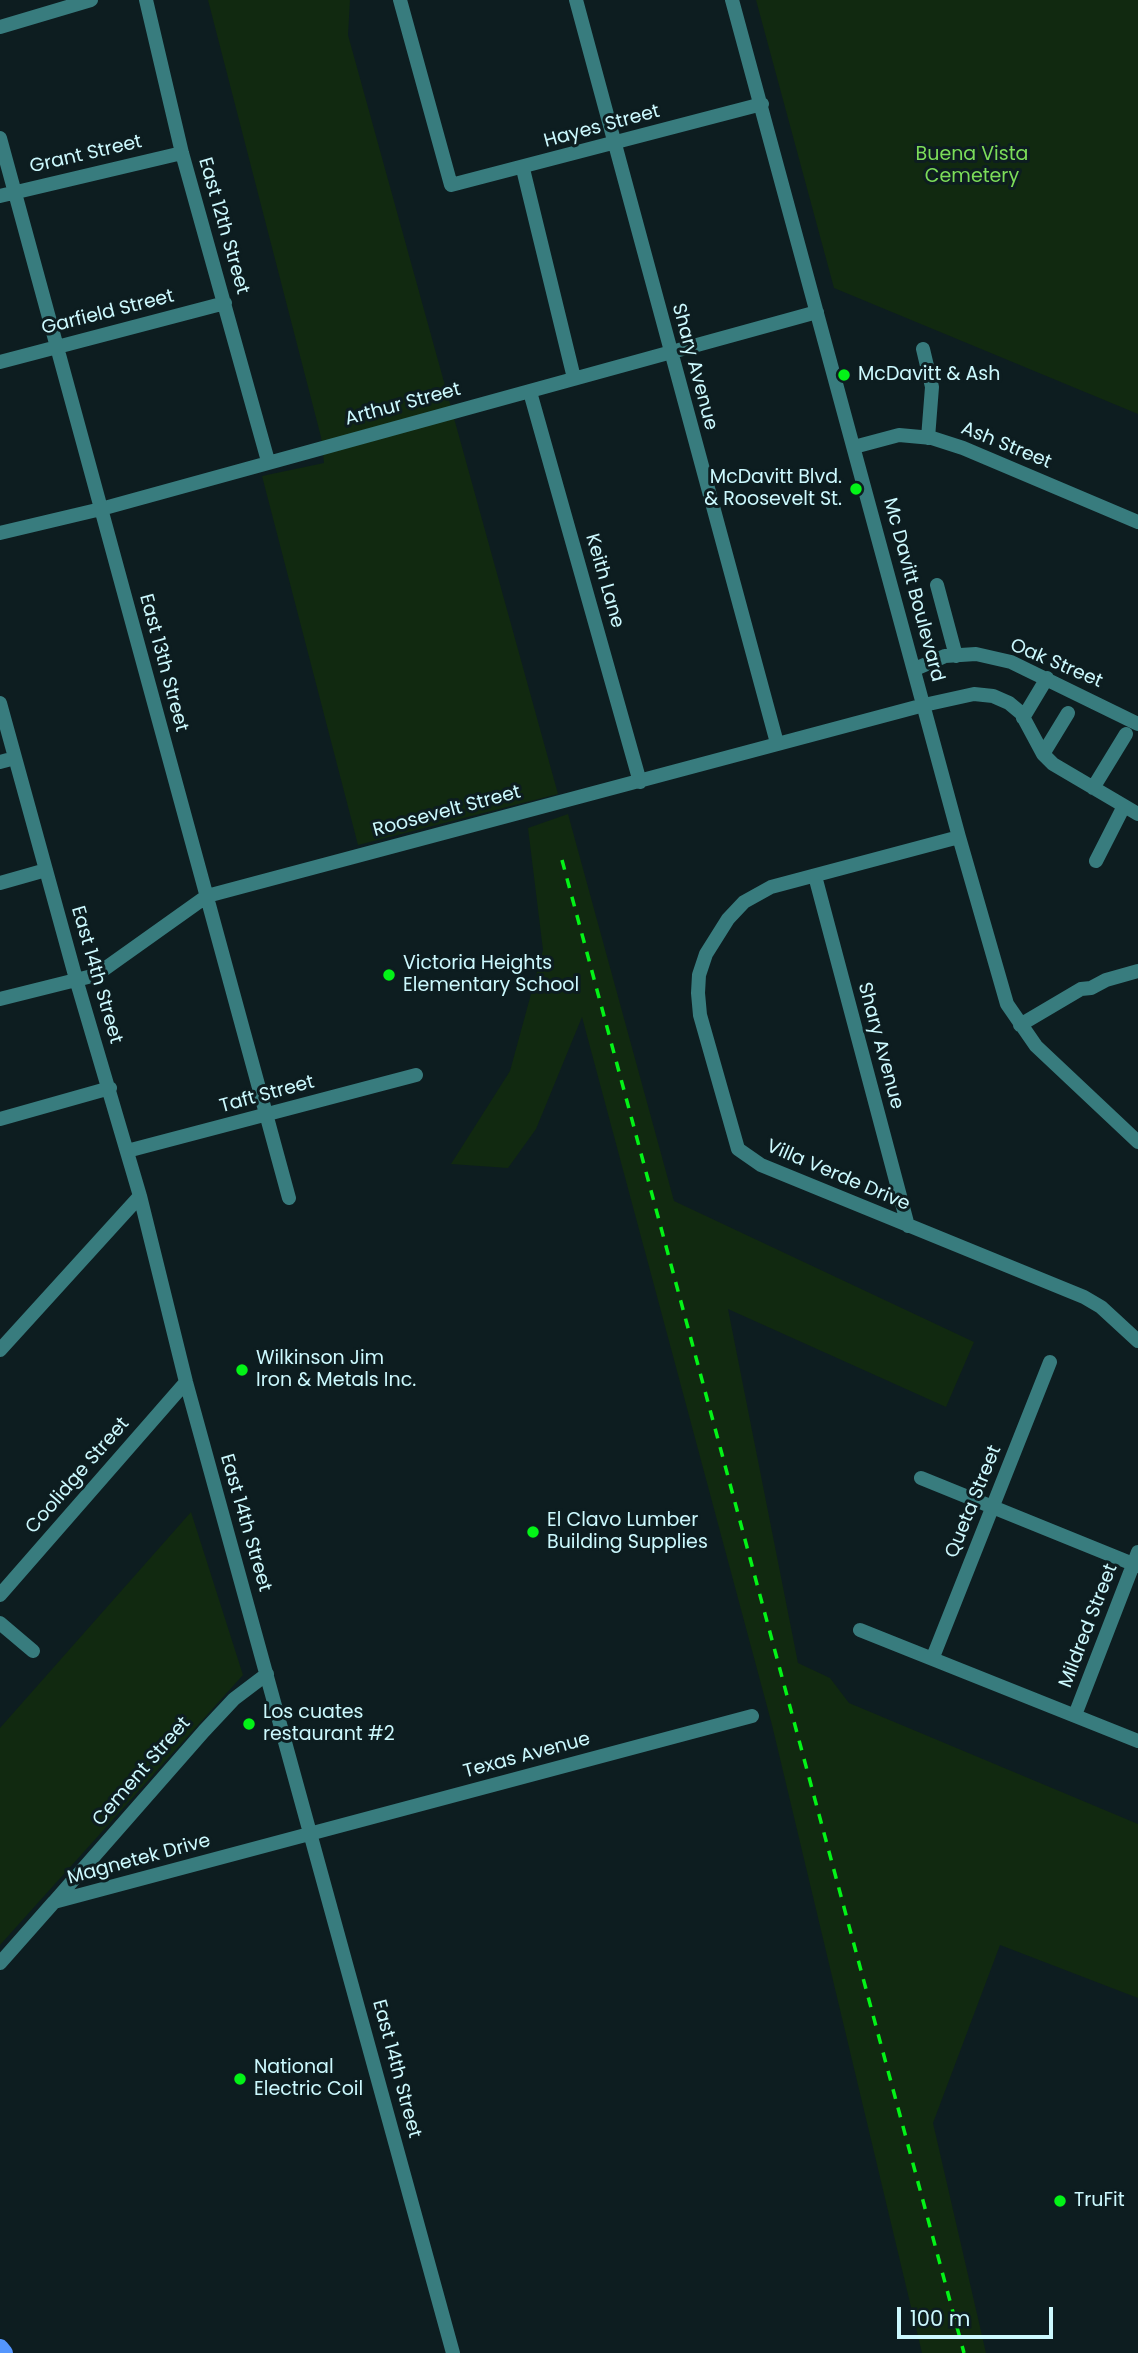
<!DOCTYPE html>
<style>
body{margin:0}
#map{position:relative;width:1138px;height:2353px;overflow:hidden;background:#0d1d20;font-family:Poppins,sans-serif}
canvas{display:block}
.scale{position:absolute;left:897px;top:2307px;width:156px;height:32px;box-sizing:border-box;border:4px solid #ccf9fe;border-top:0;padding-left:9px;font-size:21px;line-height:24px;white-space:nowrap;color:#ccf9fe;-webkit-text-stroke:5px #0d1d20;paint-order:stroke}
</style>
<div id="map">
<canvas width="1138" height="2353"></canvas>
<div class="scale">100 m</div>
</div>
<script>
const c = document.querySelector('canvas').getContext('2d');
c.lineJoin = 'round';
function paint(path, color) {
  c.fillStyle = color;
  c.fill(path, 'evenodd');
}
function shape(rows) {
  const path = new Path2D();
  for (const r of rows) {
    path.moveTo(r[0], r[1]);
    for (let i = 2; i < r.length; i += 2) path.lineTo(r[i], r[i + 1]);
  }
  return path;
}
function trace(path, color, width, dash) {
  c.strokeStyle = color;
  c.lineWidth = width;
  c.lineCap = dash ? 'butt' : 'round';
  c.setLineDash(dash || []);
  c.stroke(path);
}
function label(font, color, halo, rows, align = 'center') {
  c.font = font + ' Poppins,sans-serif';
  c.lineWidth = 6;
  c.setLineDash([]);
  c.textBaseline = 'middle';
  c.strokeStyle = halo;
  c.fillStyle = color;
  for (const [text, x, y, turn = 0] of rows) {
    c.save();
    c.translate(x, y);
    c.rotate((+turn || 0) * Math.PI / 180);
    c.textAlign = isNaN(turn) ? turn : align;
    if (halo) c.strokeText(text, 0, 0);
    c.fillText(text, 0, 0);
    c.restore();
  }
}
paint(shape([
 [208,0,350,0,348,35,558,794,358,845,262,476,324,463,321,437],
 [756,0,1138,0,1138,414,834,288],
 [568,814,674,1201,974,1342,946,1407,728,1309,798,1663,830,1678,849,1703,1138,1824,1138,1998,1000,1945,933,2123,986,2353,922,2353,772,1725,582,1017,536,1129,508,1168,451,1164,510,1071,543,950,528,828],
 [191,1512,243,1675,0,1945,0,1728]
]), '#112910');
trace(shape([
 [146,0,182,153,268,461],
 [400,0,451,185,762,104],
 [576,0,777,743],
 [732,0,959,837,1007,1004,1036,1046,1138,1142],
 [0,27,91,0],
 [0,138,289,1198],
 [523,169,574,378],
 [0,196,182,153],
 [923,349,932,387,928,438],
 [0,362,225,303],
 [530,392,640,782],
 [854,447,899,435,932,438,963,448,1138,522],
 [0,533,101,509,817,312],
 [937,585,956,656],
 [915,669,945,656,976,654,1011,662,1138,724],
 [0,703,76,979,140,1196,186,1382,453,2353],
 [1023,718,1047,678],
 [1043,754,1068,713],
 [0,762,15,758],
 [1093,788,1126,734],
 [959,837,771,887,744,902,728,919,706,954,699,975,698,993,700,1015,738,1149,761,1165,1084,1297,1101,1307,1138,1341],
 [1096,861,1124,806],
 [815,876,908,1226],
 [0,883,46,870],
 [0,999,96,975,207,896,924,705,974,694,993,696,1009,703,1021,713,1043,754,1053,764,1138,814],
 [1020,1025,1081,989,1091,988,1106,980,1138,971],
 [0,1119,110,1088],
 [127,1151,416,1075],
 [0,1350,140,1196],
 [921,1478,1138,1566],
 [0,1595,186,1382],
 [0,1623,33,1651],
 [860,1630,1138,1741],
 [933,1657,1050,1362],
 [1075,1715,1138,1552],
 [54,1902,204,1731,234,1699,267,1674],
 [0,1963,54,1902,752,1716]
]), '#387c7e', 14);
trace(shape([
 [0,2348,4,2353]
]), '#5496fd', 18);
trace(shape([
 [562,860,964,2353]
]), '#03f317', 3.5, [10, 9]);
for (const [x, y, r, color] of [
 [844,375,7,"#03f317"],
 [856,489,7,"#03f317"],
 [389,975,7,"#03f317"],
 [242,1370,7,"#03f317"],
 [533,1532,7,"#03f317"],
 [249,1724,7,"#03f317"],
 [240,2079,7,"#03f317"],
 [1060,2201,7,"#03f317"]
]) {
  const dot = new Path2D();
  dot.arc(x, y, r, 0, 2 * Math.PI);
  c.fillStyle = color;
  c.fill(dot);
  trace(dot, '#0d1d20', 2.5);
}
label('19px', '#ccf9fe', '#0d1d20', [
 ["Hayes Street",602,127,-15],
 ["Grant Street",86,155,-13],
 ["East 12th Street",223,226,74],
 ["Garfield Street",108,313,-14],
 ["Shary Avenue",694,367,75],
 ["Arthur Street",403,405,-15],
 ["Ash Street",1006,446,22],
 ["Keith Lane",604,581,74],
 ["Mc Davitt Boulevard",913,590,75],
 ["East 13th Street",163,663,75],
 ["Oak Street",1056,664,23],
 ["Roosevelt Street",447,812,-15],
 ["East 14th Street",96,975,74],
 ["Shary Avenue",880,1046,75],
 ["Taft Street",267,1095,-15],
 ["Villa Verde Drive",838,1176,23],
 ["Coolidge Street",78,1476,-49],
 ["Queta Street",974,1502,-68],
 ["East 14th Street",245,1523,74],
 ["Mildred Street",1089,1626,-69],
 ["Texas Avenue",527,1756,-15],
 ["Cement Street",142,1772,-49],
 ["Magnetek Drive",139,1860,-15],
 ["East 14th Street",396,2069,75]
]);
label('19px', '#7cdd59', '#0d1d20', [
 ["Buena Vista",972,155],
 ["Cemetery",972,177]
]);
label('19px', '#ccf9fe', '#0d1d20', [
 ["McDavitt & Ash",858,375],
 ["McDavitt Blvd.",842,478,"right"],
 ["& Roosevelt St.",842,500,"right"],
 ["Victoria Heights",403,964],
 ["Elementary School",403,986],
 ["Wilkinson Jim",256,1359],
 ["Iron & Metals Inc.",256,1381],
 ["El Clavo Lumber",547,1521],
 ["Building Supplies",547,1543],
 ["Los cuates",263,1713],
 ["restaurant #2",263,1735],
 ["National",254,2068],
 ["Electric Coil",254,2090],
 ["TruFit",1074,2201]
], 'left');
</script>
